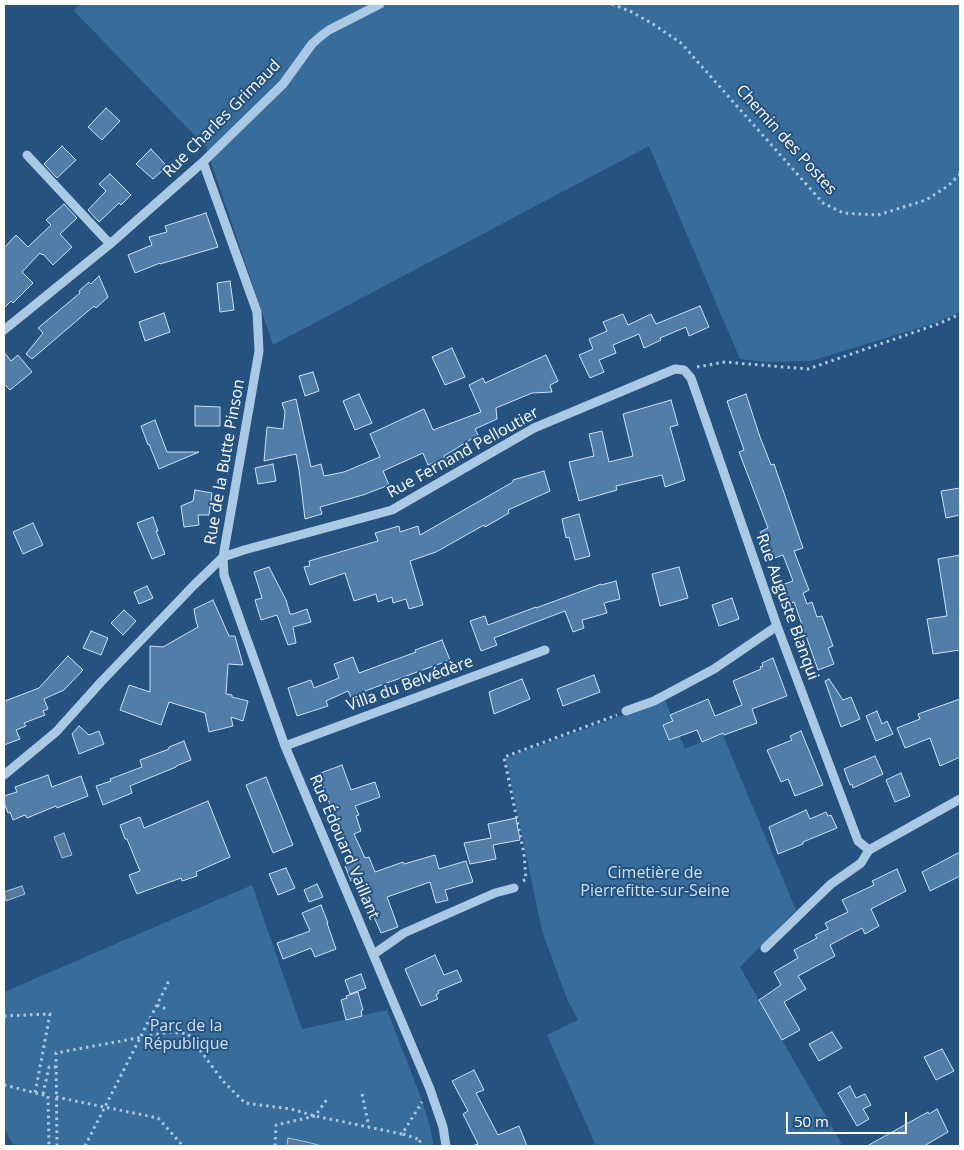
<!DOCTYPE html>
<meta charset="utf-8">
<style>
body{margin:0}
#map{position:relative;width:964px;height:1150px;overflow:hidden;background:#25527e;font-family:"Open Sans",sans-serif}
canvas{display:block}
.frame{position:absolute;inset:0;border:5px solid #fff;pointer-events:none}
.scale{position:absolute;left:786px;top:1112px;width:121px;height:22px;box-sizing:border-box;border:2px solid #fff;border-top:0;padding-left:6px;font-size:15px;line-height:18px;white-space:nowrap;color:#fff;-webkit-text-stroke:4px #25527e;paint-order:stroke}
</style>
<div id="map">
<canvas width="964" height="1150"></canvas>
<div class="frame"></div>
<div class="scale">50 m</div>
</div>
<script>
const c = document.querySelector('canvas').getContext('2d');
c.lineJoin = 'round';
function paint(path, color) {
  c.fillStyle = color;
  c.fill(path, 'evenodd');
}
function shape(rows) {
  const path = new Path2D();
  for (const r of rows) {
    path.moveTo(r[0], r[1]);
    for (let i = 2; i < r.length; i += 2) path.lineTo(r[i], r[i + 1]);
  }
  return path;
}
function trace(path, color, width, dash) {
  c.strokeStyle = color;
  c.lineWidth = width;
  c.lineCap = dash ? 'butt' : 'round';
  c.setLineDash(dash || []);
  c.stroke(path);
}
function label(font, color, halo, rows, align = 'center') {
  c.font = font + ' "Open Sans",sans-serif';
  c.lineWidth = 4;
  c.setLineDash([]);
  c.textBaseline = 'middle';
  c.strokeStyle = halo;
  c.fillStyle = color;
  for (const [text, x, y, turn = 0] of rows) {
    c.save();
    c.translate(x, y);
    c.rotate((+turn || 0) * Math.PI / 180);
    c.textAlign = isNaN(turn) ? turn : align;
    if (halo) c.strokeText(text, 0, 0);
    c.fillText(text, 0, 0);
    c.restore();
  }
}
paint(shape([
 [79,4,960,4,960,312,932,324,811,361,766,362,740,359,649,146,273,345,206,147,74,11],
 [665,700,685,749,722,733,796,910,740,967,843,1146,596,1146,547,1035,578,1020,567,999,542,931,506,759,508,757],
 [252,885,302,1029,387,1010,420,1095,429,1122,434,1146,14,1146,4,1128,4,992]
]), '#386c9b');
const water = shape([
 [64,833,72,855,62,858,54,837,64,833],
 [22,886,25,894,6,901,4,892,22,886],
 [288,1138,307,1142,322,1146,287,1146,288,1138]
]);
paint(water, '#587998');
trace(water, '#9ec5e6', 1);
const building = shape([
 [106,108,120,121,102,140,88,127,106,108],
 [62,146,76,160,57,178,44,164,62,146],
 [151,149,165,164,161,168,163,170,153,179,136,164,151,149],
 [110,174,131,195,121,205,119,203,99,222,88,210,106,191,99,184,110,174],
 [64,204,77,218,60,234,72,247,53,265,43,254,42,255,40,253,22,272,33,283,13,303,11,301,4,308,4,248,16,235,28,247,51,225,46,220,64,204],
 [206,213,218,247,160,264,160,263,135,273,128,255,152,245,149,237,167,232,165,226,206,213],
 [99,276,108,297,96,308,94,306,32,359,26,354,43,333,38,328,80,293,79,291,89,282,91,284,99,276],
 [230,281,234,310,220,312,217,283,230,281],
 [700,306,709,327,689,336,686,327,660,338,661,340,644,348,639,334,613,345,616,353,599,360,604,372,590,378,579,355,593,349,589,339,607,331,603,322,623,314,628,325,651,314,656,324,700,306],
 [164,313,170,332,145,341,139,322,164,313],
 [452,348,465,377,445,385,432,357,452,348],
 [4,352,11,361,18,355,32,372,10,390,4,384,4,352],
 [546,355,558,381,550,385,552,392,532,393,496,408,497,419,475,429,478,435,444,456,445,458,428,465,423,453,383,471,389,485,363,495,320,507,322,514,305,519,299,470,296,454,264,461,267,427,283,429,285,412,282,403,296,399,311,467,321,464,324,476,344,472,380,457,370,434,424,409,433,430,481,412,469,385,483,378,485,383,546,355],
 [313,372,319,391,305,396,299,376,313,372],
 [359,394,372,423,355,430,343,401,359,394],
 [746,394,760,437,771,465,774,464,803,548,794,551,809,590,803,593,807,604,812,602,817,617,822,616,833,646,828,648,834,664,818,670,794,602,788,604,782,585,793,581,783,555,772,559,760,532,768,528,739,452,744,450,727,401,746,394],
 [671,400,678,425,670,427,685,480,665,487,662,475,616,486,617,490,579,501,569,462,594,456,589,434,602,431,609,462,633,456,623,414,671,400],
 [195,406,220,407,220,426,195,426,195,406],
 [155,420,167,452,199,452,159,469,149,444,148,445,141,426,155,420],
 [273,464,276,481,258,484,255,468,273,464],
 [544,471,550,491,508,510,509,513,485,527,484,525,436,552,410,561,423,605,409,609,406,599,393,603,392,597,378,602,376,594,354,601,345,573,310,585,304,567,310,566,309,561,378,541,375,533,399,526,400,532,418,526,420,535,513,482,513,480,544,471],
 [960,488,960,515,946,518,941,491,960,488],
 [195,490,212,493,209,515,198,515,199,525,184,527,181,506,193,501,195,490],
 [579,514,590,556,575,560,569,537,566,538,562,519,579,514],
 [153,517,158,531,156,531,165,554,152,559,137,523,153,517],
 [33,523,43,545,23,554,13,532,33,523],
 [960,555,960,650,933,654,927,619,947,616,938,559,960,555],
 [269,567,286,600,290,614,293,614,307,609,311,622,293,627,296,643,288,645,277,615,261,620,255,600,262,598,254,572,269,567],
 [679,567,688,598,660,606,652,574,679,567],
 [616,581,620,599,604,603,607,613,582,620,584,628,573,632,565,611,494,638,497,645,481,651,470,621,485,616,488,625,536,607,536,608,601,584,601,585,616,581],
 [147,586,153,598,139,604,134,592,147,586],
 [732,598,739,619,719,626,712,605,732,598],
 [213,600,229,636,235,636,243,665,228,664,226,694,232,695,232,697,248,701,243,721,231,717,233,726,209,732,205,713,169,702,161,725,120,710,129,685,150,692,150,646,163,647,198,627,196,621,194,609,213,600],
 [124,610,136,621,123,635,111,623,124,610],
 [91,631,108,638,101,655,83,648,91,631],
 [442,640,450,660,365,691,366,694,352,699,348,691,326,701,328,706,297,716,288,688,311,680,314,688,339,678,334,664,353,657,359,673,416,652,415,650,442,640],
 [68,656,83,670,64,690,44,699,48,709,43,711,45,715,24,723,26,726,16,730,20,739,4,745,4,701,5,701,39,688,68,656],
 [773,658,787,696,752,709,757,723,724,735,723,733,702,742,697,730,669,740,663,725,673,721,670,715,708,699,715,716,742,705,733,681,761,669,760,667,763,666,762,663,773,658],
 [594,675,600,692,563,706,557,689,594,675],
 [522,679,530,699,494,714,489,692,522,679],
 [829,679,843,700,851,697,860,719,841,727,825,681,829,679],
 [960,699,960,757,940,766,930,738,905,748,897,728,920,719,918,714,960,699],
 [877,711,882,724,887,721,893,734,876,741,866,716,877,711],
 [79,726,89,735,99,731,104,744,79,754,72,734,79,726],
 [801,731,823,785,795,796,788,779,781,782,767,750,792,740,790,736,801,731],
 [184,741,191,760,176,766,176,767,130,786,132,793,103,805,96,786,111,781,110,779,142,767,140,760,169,749,169,747,184,741],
 [875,756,883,774,853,788,852,784,850,785,844,769,875,756],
 [342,765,351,790,375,782,380,797,355,806,359,815,356,816,361,831,354,834,365,858,369,857,375,872,403,862,404,864,435,855,439,869,466,861,473,882,445,890,448,900,436,903,430,882,387,897,398,927,381,933,357,878,351,881,345,866,353,863,318,774,342,765],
 [901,773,910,796,895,802,886,780,901,773],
 [48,775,52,787,81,776,88,796,57,808,56,806,27,818,25,815,13,820,10,812,8,813,4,802,4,796,17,792,15,787,48,775],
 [266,777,293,845,273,853,246,785,266,777],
 [208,801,230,857,196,872,197,876,182,881,181,878,137,894,129,875,140,871,127,839,125,839,120,825,140,817,144,828,208,801],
 [806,810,810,819,826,812,828,816,831,815,837,828,803,842,803,844,778,854,769,827,806,810],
 [516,818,520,840,493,845,496,859,470,864,464,843,491,838,488,824,516,818],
 [960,852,960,876,930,891,922,872,960,852],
 [286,868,295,888,278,895,269,874,286,868],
 [897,869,906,891,871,909,879,926,865,934,862,928,830,945,835,956,798,976,806,989,784,1002,800,1030,782,1040,759,1000,781,985,774,972,798,958,794,950,817,938,815,935,828,929,825,923,848,912,842,900,874,885,872,881,897,869],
 [317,884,323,897,309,902,304,890,317,884],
 [321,905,328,923,327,923,336,949,315,957,311,948,283,959,277,943,310,931,302,913,321,905],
 [435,955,444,975,457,970,462,981,438,991,439,993,436,995,438,999,421,1006,405,969,435,955],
 [361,974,366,988,350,994,345,980,361,974],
 [358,992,363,1010,361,1011,362,1016,346,1020,341,1000,347,998,346,996,358,992],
 [832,1032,842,1048,819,1061,809,1044,832,1032],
 [942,1049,954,1071,936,1080,924,1057,942,1049],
 [474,1070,484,1090,476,1093,498,1135,519,1126,527,1146,472,1146,478,1144,463,1114,468,1111,452,1081,474,1070],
 [850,1086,856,1098,865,1094,871,1105,863,1109,869,1119,857,1126,838,1093,850,1086],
 [937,1109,948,1132,924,1146,867,1146,928,1112,929,1114,937,1109]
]);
paint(building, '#517ea9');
trace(building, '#cde2f4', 1);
trace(shape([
 [612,4,632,12,653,24,681,43,823,203,843,213,878,215,926,200,948,186,960,174],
 [697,367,725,362,808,369,938,324,960,314],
 [523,881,526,879,524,854,504,757,617,715],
 [157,1005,166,1009],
 [4,1016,50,1014,35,1093],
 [4,1085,48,1096,49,1146],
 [43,1094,49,1067,56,1067],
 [362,1094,369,1127],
 [56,1097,158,1118,183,1146],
 [403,1134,421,1140,416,1146],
 [57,1146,56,1053,170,1032,188,1034,223,1081,245,1103,291,1109,315,1116,402,1134,422,1102],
 [85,1146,168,983,164,980],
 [275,1146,276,1125,315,1116,328,1098]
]), '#aac9e5', 3, [2.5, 4]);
trace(shape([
 [27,155,110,244],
 [4,330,110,244,203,162,283,84,312,44,321,36,329,30,380,4],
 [626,711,654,701,714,669,777,626],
 [285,746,545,650],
 [4,775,56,732,101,682,194,585,223,557,259,351,257,312,203,162],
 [869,850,960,799],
 [765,948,831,884,861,863,869,850],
 [374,954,404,933,495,893,514,888],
 [446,1146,443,1127,430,1089,285,746,224,575,223,557,244,550,392,510,534,428,675,369,684,370,691,378,777,626,858,841,869,850]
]), '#aac9e5', 9);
label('16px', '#fff', '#25527e', [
 ["Rue Charles Grimaud",222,119,-45],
 ["Chemin des Postes",786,140,48],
 ["Rue Fernand Pelloutier",463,453,-29],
 ["Rue de la Butte Pinson",225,462,-80],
 ["Rue Auguste Blanqui",787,607,70],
 ["Villa du Belvédère",410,684,-20],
 ["Rue Édouard Vaillant",344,847,67]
]);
label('16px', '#cde2f4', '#25527e', [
 ["Cimetière de",655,873],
 ["Pierrefitte-sur-Seine",655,891],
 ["Parc de la",186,1026],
 ["République",186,1044]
]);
</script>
